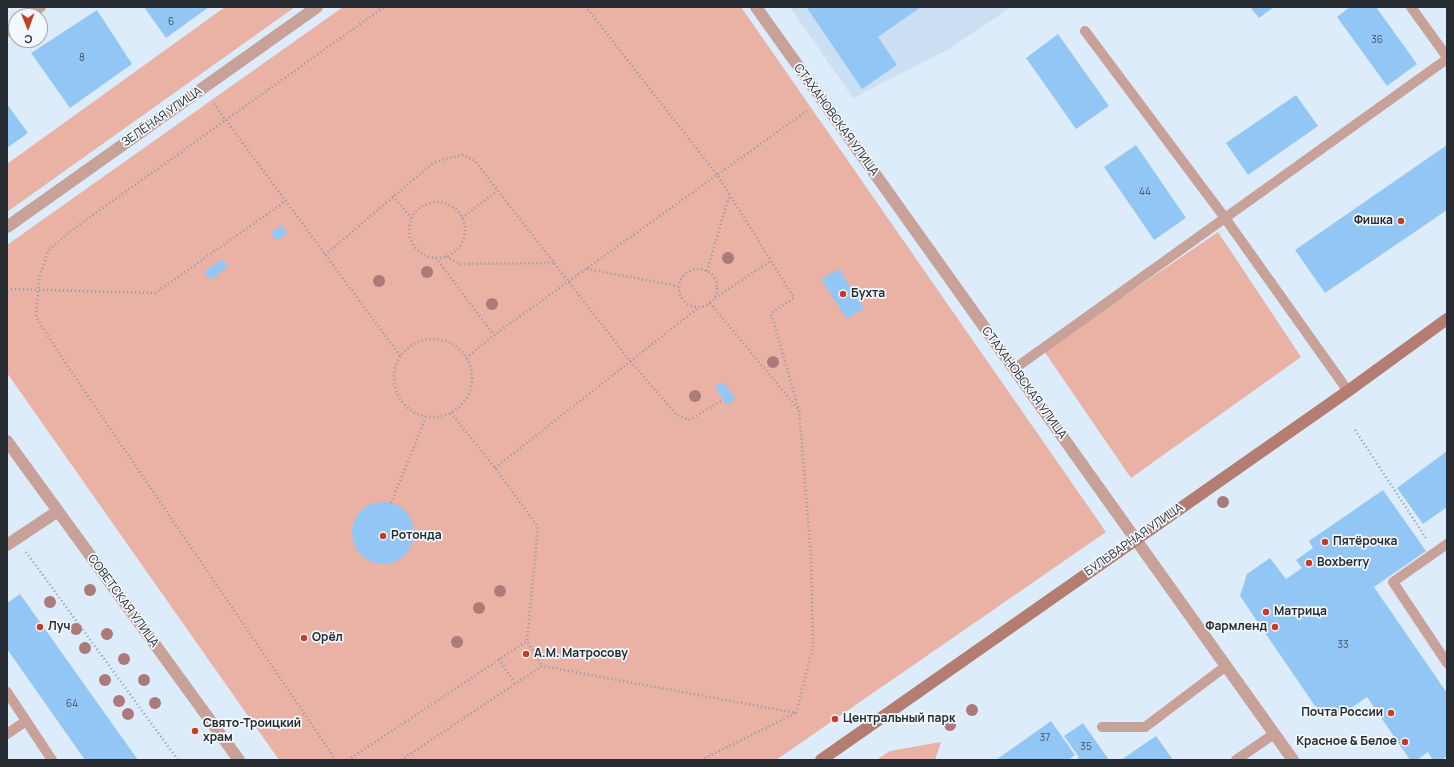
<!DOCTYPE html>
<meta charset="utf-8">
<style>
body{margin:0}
#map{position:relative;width:1454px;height:767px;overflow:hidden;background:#ddecfa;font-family:Manrope,sans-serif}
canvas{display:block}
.frame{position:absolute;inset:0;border:8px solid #252b30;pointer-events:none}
.north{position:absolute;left:8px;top:8px;width:40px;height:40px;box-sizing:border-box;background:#f2f8fe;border:1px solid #a0a6ac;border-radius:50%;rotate:179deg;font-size:11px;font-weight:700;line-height:16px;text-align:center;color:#252b30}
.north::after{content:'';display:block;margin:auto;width:14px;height:18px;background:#c83c27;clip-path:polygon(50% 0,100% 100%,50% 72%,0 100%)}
</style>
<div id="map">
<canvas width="1454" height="767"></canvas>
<div class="frame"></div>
<div class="north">С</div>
</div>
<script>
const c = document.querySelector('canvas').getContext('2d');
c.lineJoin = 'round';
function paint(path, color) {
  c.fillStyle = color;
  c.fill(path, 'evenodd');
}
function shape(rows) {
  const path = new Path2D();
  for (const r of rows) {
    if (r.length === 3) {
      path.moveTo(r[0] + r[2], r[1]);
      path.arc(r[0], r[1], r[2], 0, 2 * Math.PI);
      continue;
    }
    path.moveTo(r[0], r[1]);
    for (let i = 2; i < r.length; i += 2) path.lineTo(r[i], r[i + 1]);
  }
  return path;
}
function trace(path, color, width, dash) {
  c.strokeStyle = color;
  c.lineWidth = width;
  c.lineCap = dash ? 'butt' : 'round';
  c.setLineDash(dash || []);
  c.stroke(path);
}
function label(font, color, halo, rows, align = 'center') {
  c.font = font + ' Manrope,sans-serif';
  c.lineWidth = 3.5;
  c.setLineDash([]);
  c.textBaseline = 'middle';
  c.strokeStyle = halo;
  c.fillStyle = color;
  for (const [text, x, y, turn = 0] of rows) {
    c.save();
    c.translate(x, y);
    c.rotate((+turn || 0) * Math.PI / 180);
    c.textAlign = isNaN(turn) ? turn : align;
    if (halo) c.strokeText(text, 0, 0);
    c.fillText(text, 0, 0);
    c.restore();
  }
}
paint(shape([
 [790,7,1011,7,949,49,853,98]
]), '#cce0f4');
paint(shape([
 [225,7,295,7,7,212,7,164],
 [343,7,741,7,1106,532,776,760,279,760,7,373,7,245],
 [1218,232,1301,357,1131,478,1044,351],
 [941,742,935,760,876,760,890,751]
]), '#eab1a5');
paint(shape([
 [144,7,209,7,166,38],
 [808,7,921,7,878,37,897,65,862,89,807,8],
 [1250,7,1274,7,1259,18],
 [1350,7,1376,7,1417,64,1387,86,1337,17],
 [97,10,132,64,70,108,31,53],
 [1058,34,1109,106,1076,129,1026,58],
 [1296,95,1318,126,1248,175,1226,143],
 [7,104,28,133,7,148],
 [1136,145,1186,218,1154,240,1104,167],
 [1447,145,1447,210,1325,293,1295,250],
 [282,225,287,234,276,241,271,233],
 [222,259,228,267,210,280,204,272],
 [839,269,864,308,847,319,821,279],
 [723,382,736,399,727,405,715,387],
 [1447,451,1447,507,1423,524,1397,488],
 [1383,490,1426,551,1374,587,1447,693,1447,756,1442,760,1433,760,1428,752,1417,760,1410,760,1367,697,1338,717,1315,706,1240,596,1247,574,1270,558,1286,579,1302,568,1296,560,1313,548,1309,541],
 [383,533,31],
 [20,594,138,760,85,760,7,649,7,603],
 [1051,721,1075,755,1068,760,996,760],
 [1083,723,1109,760,1076,760,1079,757,1064,736],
 [1156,736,1173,760,1121,760]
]), '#92c7f5');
trace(shape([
 [214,104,401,357],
 [393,196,412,219],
 [437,230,28],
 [462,218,497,191],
 [325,255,433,163,449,158,463,155,475,161,630,361,677,415,689,420,723,400],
 [446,257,461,264,554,263],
 [436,258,494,335],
 [698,288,19],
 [587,269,678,286],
 [707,271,729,196],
 [7,289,155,293,286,201],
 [715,298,770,261],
 [710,303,798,409],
 [433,378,39],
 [466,358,494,335,569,281,808,110],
 [451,413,495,468,538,527,527,641,542,666],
 [1355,430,1426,538],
 [495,468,698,308],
 [391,503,426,417],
 [26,552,178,760],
 [499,659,515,684],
 [336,760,64,361,36,317,39,279,48,251,72,230,384,7],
 [348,760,527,641],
 [401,760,542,666,796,713,813,647,811,557,799,410,771,313,794,298,718,176,586,7],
 [701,760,796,713]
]), '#8e9aa4', 2.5, [1, 3]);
trace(shape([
 [1411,7,1447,57],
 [29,16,41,7],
 [1085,31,1225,218,1348,391],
 [7,32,16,25],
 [1014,369,1447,59],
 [1447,544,1393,582,1447,663],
 [7,692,52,760],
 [1102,727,1145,727,1226,666],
 [7,734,26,721],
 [1236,760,1274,734]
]), '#c8a198', 10);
trace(shape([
 [756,7,1293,760],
 [7,227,317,7],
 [7,441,239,760],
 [7,545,58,511]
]), '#c8a198', 12);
trace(shape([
 [821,760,1348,391,1447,319]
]), '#b57c71', 12);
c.fillStyle = '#ac7b79';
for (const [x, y] of [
 [728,258],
 [427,272],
 [379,281],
 [492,304],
 [773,362],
 [695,396],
 [1223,502],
 [90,590],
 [500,591],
 [50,602],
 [479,608],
 [76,629],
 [107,634],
 [457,642],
 [85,648],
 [124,659],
 [105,680],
 [144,680],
 [119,701],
 [155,703],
 [972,710],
 [128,714],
 [950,725]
]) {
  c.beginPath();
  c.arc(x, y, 6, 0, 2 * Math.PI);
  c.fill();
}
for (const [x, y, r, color] of [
 [1401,221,4,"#c83c27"],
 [843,294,4,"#c83c27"],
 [383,536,4,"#c83c27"],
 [1325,542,4,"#c83c27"],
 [1309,563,4,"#c83c27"],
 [1266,612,4,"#c83c27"],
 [40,627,4,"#c83c27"],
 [1275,627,4,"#c83c27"],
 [304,638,4,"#c83c27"],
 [526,654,4,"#c83c27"],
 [1391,713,4,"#c83c27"],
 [835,719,4,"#c83c27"],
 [195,731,4,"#c83c27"],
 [1405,742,4,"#c83c27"]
]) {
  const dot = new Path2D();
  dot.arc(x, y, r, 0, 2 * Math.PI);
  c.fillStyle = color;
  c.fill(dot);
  trace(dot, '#f2f8fe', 1.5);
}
label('10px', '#405261', null, [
 ["6",171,22],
 ["36",1377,40],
 ["8",82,58],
 ["44",1145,192],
 ["33",1343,645],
 ["64",72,704],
 ["37",1045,738],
 ["35",1086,747]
]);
label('12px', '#252b30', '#f2f8fe', [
 ["ЗЕЛЁНАЯ УЛИЦА",162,117,-35],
 ["СТАХАНОВСКАЯ УЛИЦА",836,120,54],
 ["СТАХАНОВСКАЯ УЛИЦА",1024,383,54],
 ["БУЛЬВАРНАЯ УЛИЦА",1134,540,-35],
 ["СОВЕТСКАЯ УЛИЦА",123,601,54]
]);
label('bold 12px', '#252b30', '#f2f8fe', [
 ["Фишка",1393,221,"right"],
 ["Бухта",851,294],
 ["Ротонда",391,536],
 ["Пятёрочка",1333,542],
 ["Boxberry",1317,563],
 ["Матрица",1274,612],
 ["Луч",48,627],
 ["Фармленд",1267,627,"right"],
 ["Орёл",312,638],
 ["А.М. Матросову",534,654],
 ["Почта России",1383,713,"right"],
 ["Центральный парк",843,719],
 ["Свято-Троицкий",203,724],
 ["храм",203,738],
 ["Красное & Белое",1397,742,"right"]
], 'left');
</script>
